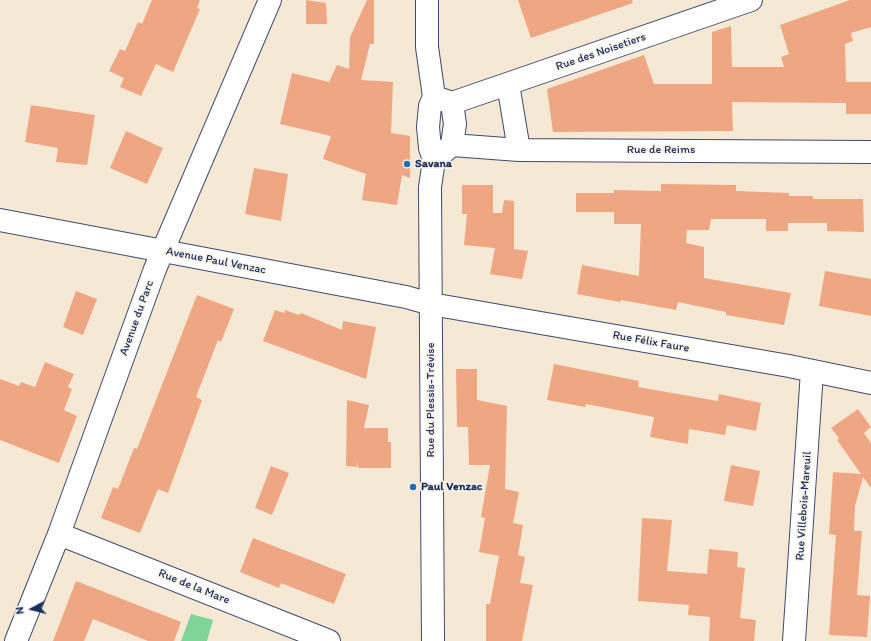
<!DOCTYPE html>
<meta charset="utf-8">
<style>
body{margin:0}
#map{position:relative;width:871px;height:641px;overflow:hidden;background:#f5e9d6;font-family:Itim,sans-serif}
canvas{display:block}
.north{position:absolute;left:12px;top:589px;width:40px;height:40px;-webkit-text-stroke:3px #f7f3e8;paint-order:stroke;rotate:263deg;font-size:11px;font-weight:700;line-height:16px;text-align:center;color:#1b2f5e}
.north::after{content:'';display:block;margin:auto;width:14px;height:18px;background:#1b2f5e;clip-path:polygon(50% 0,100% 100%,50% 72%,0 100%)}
</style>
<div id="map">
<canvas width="871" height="641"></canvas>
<div class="north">N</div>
</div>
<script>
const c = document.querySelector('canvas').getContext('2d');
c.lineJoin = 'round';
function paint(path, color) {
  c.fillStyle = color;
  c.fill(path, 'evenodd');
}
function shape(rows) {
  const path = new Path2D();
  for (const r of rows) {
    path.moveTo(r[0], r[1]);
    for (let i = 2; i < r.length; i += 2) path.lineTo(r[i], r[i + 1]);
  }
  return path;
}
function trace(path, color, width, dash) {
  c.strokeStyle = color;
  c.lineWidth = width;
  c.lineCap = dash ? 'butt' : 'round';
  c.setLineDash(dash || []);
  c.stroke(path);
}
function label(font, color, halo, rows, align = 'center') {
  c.font = font + ' Itim,sans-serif';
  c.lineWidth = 3.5;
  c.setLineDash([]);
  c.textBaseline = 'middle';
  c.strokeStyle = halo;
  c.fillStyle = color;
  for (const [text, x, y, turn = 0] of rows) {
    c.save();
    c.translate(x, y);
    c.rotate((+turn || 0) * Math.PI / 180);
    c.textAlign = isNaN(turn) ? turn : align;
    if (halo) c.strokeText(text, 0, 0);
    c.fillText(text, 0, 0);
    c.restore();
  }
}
paint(shape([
 [191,614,213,620,207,641,181,641]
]), '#7fd497');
paint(shape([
 [152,0,200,0,197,8,200,9,173,72,156,64,141,96,120,87,124,78,109,71,120,49,125,51,138,22,142,24],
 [306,0,326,3,327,24,306,24],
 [367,0,374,0,374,44,370,44,361,80,393,82,391,133,410,136,410,178,402,175,397,205,362,200,366,174,323,159,331,136,280,124,292,73,329,82,337,65,349,69,350,37],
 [518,0,632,0,633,3,531,38],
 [850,0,871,0,871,27,851,33,853,41,845,44,846,82,871,82,871,114,846,114,846,103,732,102,733,131,553,132,547,89,644,55,654,84,712,84,712,32,731,26,732,67,784,67,781,57,789,54,780,25],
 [31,105,95,115,87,165,56,162,58,148,25,142],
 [126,131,163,148,147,184,110,168],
 [254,168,288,174,281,221,245,214],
 [661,184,736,185,736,191,789,193,789,196,813,196,813,199,863,199,864,232,827,231,827,223,788,223,788,231,766,231,766,219,711,219,709,230,687,230,686,243,704,247,704,278,791,293,784,325,726,315,726,312,678,302,676,310,621,300,620,302,577,294,582,265,639,276,641,224,614,224,614,212,576,212,576,193,614,193,614,190,661,191],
 [462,185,493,185,493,213,502,213,504,200,514,201,514,249,528,251,522,279,490,274,495,248,464,245,467,214,462,214],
 [825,271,871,279,871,316,819,306],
 [76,291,97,299,83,335,63,327],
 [197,295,234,309,221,342,218,340,196,397,202,400,168,493,158,489,140,533,101,518,113,487,118,489,134,448,137,449],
 [275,310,284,313,285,310,299,315,301,313,342,330,343,321,376,327,366,379,263,341],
 [45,362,74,374,68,387,72,389,64,410,77,416,59,463,0,440,0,379,19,386,21,382,35,387],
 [554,364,639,381,638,387,718,401,719,394,761,403,756,431,727,425,725,435,689,429,688,444,650,437,654,417,586,404,585,407,547,400],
 [456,369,477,369,477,400,507,406,505,489,519,492,513,523,523,525,518,555,525,557,520,583,533,585,522,641,486,641,486,604,490,604,499,556,479,552,485,518,481,517,490,465,469,465,468,427,457,427],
 [347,400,369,405,364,428,388,428,388,442,391,442,391,468,358,468,358,460,357,467,346,466],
 [858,409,871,427,864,433,871,443,871,488,863,477,855,506,854,531,862,531,857,595,870,596,867,637,829,635,836,535,829,534,833,472,861,474,837,440,839,438,831,428],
 [731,465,760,471,753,506,724,501],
 [271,466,289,473,272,515,255,508],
 [642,518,672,520,667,571,707,574,709,549,738,552,737,567,745,568,740,618,756,620,754,641,709,641,710,617,688,615,689,605,638,601],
 [253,538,346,574,334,604,281,583,279,588,240,572],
 [76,581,181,622,174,641,148,641,93,619,84,641,53,641]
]), '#eea782');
const street = shape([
 [508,84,519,150],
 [452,103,751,0],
 [452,145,519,150,871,152],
 [431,304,789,366,871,383],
 [59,534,329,641],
 [16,641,59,534,155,269,270,0],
 [794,641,812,371]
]);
const secondary = shape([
 [427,0,427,47,434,97,430,106,428,127,430,148,434,160,452,145,455,124,452,103,434,97],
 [0,220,406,297,431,304],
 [433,641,430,187,434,160]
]);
trace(street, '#3c4b70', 24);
trace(secondary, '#3c4b70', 24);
trace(street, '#fff', 22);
trace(secondary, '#fff', 22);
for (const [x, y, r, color] of [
 [407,164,4,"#1f6fb2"],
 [413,487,4,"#1f6fb2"]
]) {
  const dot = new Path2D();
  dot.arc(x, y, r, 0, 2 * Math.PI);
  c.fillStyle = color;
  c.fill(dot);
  trace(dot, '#f7f3e8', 1.5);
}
label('12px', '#1b2f5e', '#f7f3e8', [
 ["Rue des Noisetiers",601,52,-19],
 ["Rue de Reims",661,150],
 ["Avenue Paul Venzac",216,261,11],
 ["Avenue du Parc",137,318,-70],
 ["Rue Félix Faure",651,342,10],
 ["Rue du Plessis-Trévise",431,400,-90],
 ["Rue Villebois-Mareuil",804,506,-86],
 ["Rue de la Mare",194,587,22]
]);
label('bold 12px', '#1b2f5e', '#f7f3e8', [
 ["Savana",415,164],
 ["Paul Venzac",421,487]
], 'left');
</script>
